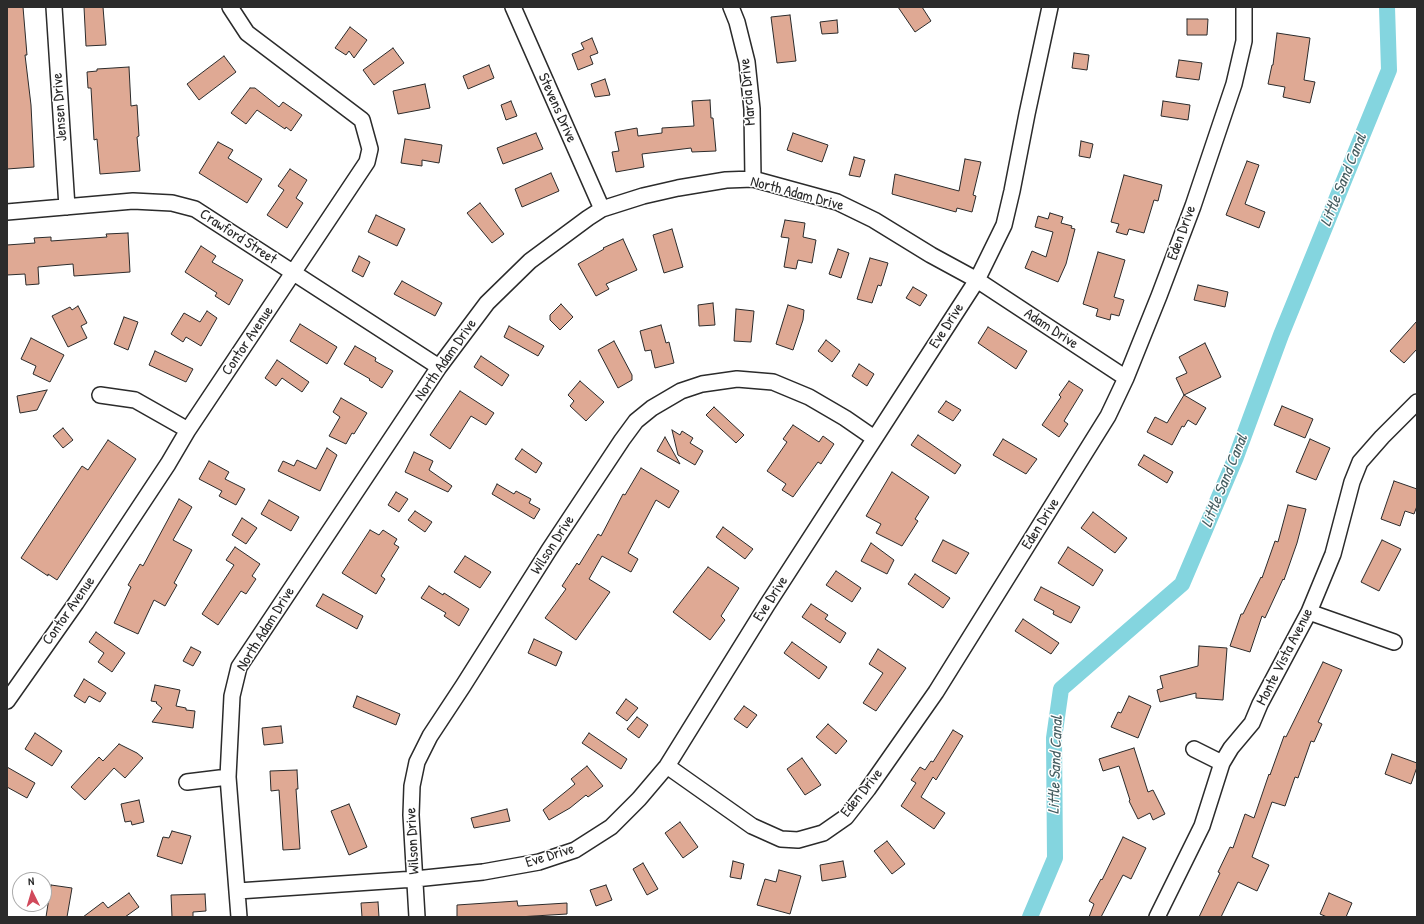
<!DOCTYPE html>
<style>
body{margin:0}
#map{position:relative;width:1424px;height:924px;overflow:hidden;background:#fff;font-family:"Patrick Hand",sans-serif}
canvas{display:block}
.frame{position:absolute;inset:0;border:8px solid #2b2b2b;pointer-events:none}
.north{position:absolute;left:12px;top:872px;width:40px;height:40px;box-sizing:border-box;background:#fff;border:1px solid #aaa;border-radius:50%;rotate:355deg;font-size:11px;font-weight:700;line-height:16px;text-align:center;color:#2b2b2b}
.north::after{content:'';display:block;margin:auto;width:14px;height:18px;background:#d1495b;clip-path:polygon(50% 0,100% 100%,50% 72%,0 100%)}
</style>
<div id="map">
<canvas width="1424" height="924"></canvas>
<div class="frame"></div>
<div class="north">N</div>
</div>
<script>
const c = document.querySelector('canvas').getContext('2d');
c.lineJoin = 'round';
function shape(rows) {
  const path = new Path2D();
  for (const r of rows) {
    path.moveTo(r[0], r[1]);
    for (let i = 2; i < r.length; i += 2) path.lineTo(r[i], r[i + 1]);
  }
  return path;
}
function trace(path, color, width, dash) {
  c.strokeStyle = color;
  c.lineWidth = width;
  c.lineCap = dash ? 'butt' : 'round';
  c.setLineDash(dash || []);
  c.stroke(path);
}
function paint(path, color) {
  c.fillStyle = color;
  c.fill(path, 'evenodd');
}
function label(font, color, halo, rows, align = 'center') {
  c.font = font + ' "Patrick Hand",sans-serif';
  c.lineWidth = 3;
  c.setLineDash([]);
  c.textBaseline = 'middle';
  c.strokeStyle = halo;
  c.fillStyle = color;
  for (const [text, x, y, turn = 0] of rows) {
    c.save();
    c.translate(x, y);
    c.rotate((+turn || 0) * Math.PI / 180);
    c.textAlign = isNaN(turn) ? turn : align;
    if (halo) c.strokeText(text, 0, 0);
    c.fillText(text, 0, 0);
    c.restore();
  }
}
trace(shape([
 [1030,917,1055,858,1054,738,1061,689,1182,584,1236,457,1281,335,1389,70,1387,7]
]), '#84d5df', 16);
const building = shape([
 [7,7,23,7,27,55,25,55,31,105,34,167,7,169,7,7],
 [84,7,103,7,106,45,86,46,84,7],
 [898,7,922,7,931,21,915,32,898,7],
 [790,15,796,61,777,63,771,17,790,15],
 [1187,19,1208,19,1207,35,1187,35,1187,19],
 [837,20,838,33,822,34,820,22,837,20],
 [350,27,367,40,354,58,349,51,346,55,335,48,350,27],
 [1277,33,1310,38,1304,80,1315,82,1310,103,1283,97,1285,87,1268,84,1272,65,1273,65,1277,33],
 [592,38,598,53,590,56,593,64,578,70,572,54,584,49,581,43,592,38],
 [393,48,404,63,374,85,363,70,393,48],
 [1074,53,1089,55,1087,70,1072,68,1074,53],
 [224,56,236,72,199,100,187,84,224,56],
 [1179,60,1202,63,1199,80,1176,77,1179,60],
 [489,65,494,78,468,89,463,76,489,65],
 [129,67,131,106,137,105,139,136,137,137,140,171,100,174,97,139,94,140,91,88,88,88,87,72,97,71,97,69,129,67],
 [605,79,610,95,595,97,591,84,605,79],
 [425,84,430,108,398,114,393,91,425,84],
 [250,88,255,88,279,107,283,102,302,115,291,131,286,127,285,129,257,110,246,124,231,113,250,88],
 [710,100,711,118,713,118,716,151,692,152,691,148,642,154,644,167,616,172,612,152,619,151,615,132,637,128,638,136,662,133,662,128,694,126,692,101,710,100],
 [511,101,517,116,506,120,501,105,511,101],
 [1163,101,1190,105,1188,120,1161,116,1163,101],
 [536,133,543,149,503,164,497,148,536,133],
 [793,133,828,145,822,162,787,150,793,133],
 [405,139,442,145,439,163,422,160,422,166,401,163,405,139],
 [1081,141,1093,144,1090,158,1079,156,1081,141],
 [218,142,233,150,228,158,262,179,247,203,199,173,218,142],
 [854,157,865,160,860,177,849,175,854,157],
 [965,159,981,162,973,195,976,196,972,212,957,208,956,212,892,194,895,174,959,191,965,159],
 [1247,161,1259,165,1245,204,1265,212,1259,228,1226,215,1247,161],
 [290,169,307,180,296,198,303,203,287,228,267,215,284,190,278,186,290,169],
 [551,173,559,191,522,207,515,189,551,173],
 [1124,175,1162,185,1158,201,1154,200,1144,233,1129,229,1127,235,1116,232,1119,224,1111,222,1124,175],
 [480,203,504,234,492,243,467,213,480,203],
 [1050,213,1063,217,1061,223,1072,226,1071,228,1075,229,1066,264,1058,282,1025,268,1032,251,1046,257,1053,232,1035,227,1038,216,1048,219,1050,213],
 [376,215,405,229,397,246,368,232,376,215],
 [785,220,805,223,803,237,816,240,812,263,798,260,796,269,784,267,789,238,781,237,785,220],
 [672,229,683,267,664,273,653,235,672,229],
 [128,233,130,272,74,276,73,264,38,267,39,284,26,285,25,274,7,275,7,245,35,243,34,238,51,237,51,241,107,237,106,234,128,233],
 [623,239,637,270,606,284,609,289,596,296,578,264,604,249,603,248,623,239],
 [201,246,216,256,212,262,243,280,229,305,215,296,217,293,185,272,201,246],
 [838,249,849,253,841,278,829,274,838,249],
 [1098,252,1125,260,1114,297,1124,300,1119,316,1111,314,1110,320,1096,316,1098,309,1083,304,1098,252],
 [359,256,370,262,363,277,352,271,359,256],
 [870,258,888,263,881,286,878,285,872,303,857,299,870,258],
 [402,281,442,303,435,316,394,294,402,281],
 [1198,285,1228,292,1225,307,1194,300,1198,285],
 [913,287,927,295,920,306,906,298,913,287],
 [713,303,715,325,699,326,698,305,713,303],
 [561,304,573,317,560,330,550,320,550,315,561,304],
 [788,305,804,310,803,320,793,350,776,344,788,305],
 [78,306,87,323,81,326,87,338,68,347,52,316,70,307,72,310,78,306],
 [736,309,754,311,751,342,734,341,736,309],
 [207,311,217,318,201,346,186,337,183,342,171,334,184,313,200,322,207,311],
 [124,317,138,322,128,350,114,344,124,317],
 [1417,321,1417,349,1404,363,1390,351,1417,321],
 [300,324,337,347,327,364,290,341,300,324],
 [661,325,666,343,669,342,674,363,655,368,651,350,645,351,640,331,661,325],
 [509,326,544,346,538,356,504,337,509,326],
 [988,327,1027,351,1016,369,978,343,988,327],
 [31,338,64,355,50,382,33,374,36,366,21,359,31,338],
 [826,340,840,351,832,362,818,351,826,340],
 [614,341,632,375,632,380,618,388,598,350,614,341],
 [1205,343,1221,377,1184,395,1176,378,1187,373,1179,357,1205,343],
 [355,346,376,358,375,361,393,371,382,388,369,380,370,379,344,364,355,346],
 [155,351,193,369,186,382,149,365,155,351],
 [481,356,509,375,502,386,474,367,481,356],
 [277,360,309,382,302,392,282,378,276,386,265,378,277,360],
 [859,364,874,374,867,386,852,376,859,364],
 [580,381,604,402,586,421,570,406,574,401,568,395,580,381],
 [1069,381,1083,390,1064,421,1068,424,1059,437,1042,425,1061,397,1059,395,1069,381],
 [47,390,37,410,20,413,17,396,47,390],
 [460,391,494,413,486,425,471,416,450,449,430,435,460,391],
 [1184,395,1206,408,1196,425,1188,420,1184,427,1182,426,1172,445,1147,432,1155,417,1167,423,1184,395],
 [341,398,367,413,354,434,352,433,346,444,329,436,340,417,333,412,341,398],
 [946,401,961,410,953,421,938,412,946,401],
 [1282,406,1313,419,1305,438,1274,425,1282,406],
 [714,407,744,435,736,443,706,415,714,407],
 [793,425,819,442,823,436,834,444,821,464,818,462,793,497,782,490,786,484,767,471,787,442,783,439,793,425],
 [63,428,73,440,63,448,53,436,63,428],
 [672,430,680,435,682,431,693,438,690,443,703,451,695,465,678,455,672,430],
 [918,435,961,465,955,474,911,445,918,435],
 [665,437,680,464,657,451,665,437],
 [1003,439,1037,459,1026,474,993,455,1003,439],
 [1310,439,1330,448,1316,480,1296,472,1310,439],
 [108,440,136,459,57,580,48,574,48,576,21,558,82,466,88,470,108,440],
 [327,448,337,455,320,491,278,471,283,461,294,466,297,460,316,469,327,448],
 [522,449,542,463,536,473,515,459,522,449],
 [414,452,433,461,429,470,452,486,448,492,405,472,414,452],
 [1144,455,1173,472,1167,483,1138,465,1144,455],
 [209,461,229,472,225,479,245,489,236,505,219,496,222,491,199,479,209,461],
 [641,468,679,491,669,508,656,500,628,553,638,559,631,572,602,556,589,579,610,592,576,640,545,618,566,589,562,586,577,563,579,565,598,534,601,536,623,494,625,495,641,468],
 [892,472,929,497,915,519,918,521,902,546,876,533,881,524,866,516,892,472],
 [1394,481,1417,489,1417,506,1414,514,1405,511,1400,526,1381,519,1394,481],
 [497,484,514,494,516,491,531,499,529,503,540,509,534,519,492,494,497,484],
 [396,492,408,499,399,512,388,505,396,492],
 [179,499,192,507,173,540,192,550,174,583,177,585,165,606,154,600,138,634,114,623,131,587,128,585,140,564,143,566,179,499],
 [269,500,299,517,291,531,261,514,269,500],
 [1288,505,1306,509,1297,543,1284,580,1283,579,1265,618,1262,616,1250,652,1230,646,1241,614,1243,614,1261,577,1262,578,1275,541,1278,542,1288,505],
 [415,511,432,522,425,532,408,520,415,511],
 [1093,512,1127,538,1115,553,1081,528,1093,512],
 [242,518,257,528,246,544,232,535,242,518],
 [723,527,753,549,745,559,716,537,723,527],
 [370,530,379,535,383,530,397,539,394,544,399,547,381,576,385,579,376,594,342,573,370,530],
 [943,540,969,553,956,574,932,561,943,540],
 [1382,540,1401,549,1379,591,1361,582,1382,540],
 [871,543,894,560,887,574,861,561,871,543],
 [235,547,260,564,252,576,256,579,246,594,241,591,218,625,202,614,234,565,226,560,235,547],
 [1068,547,1103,570,1093,586,1058,563,1068,547],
 [465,556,491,572,480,588,454,572,465,556],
 [708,567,739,588,721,616,725,620,710,640,673,612,708,567],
 [836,571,861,588,852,602,826,585,836,571],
 [915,574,950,598,943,608,908,584,915,574],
 [429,586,443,595,444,593,469,609,459,626,444,616,446,613,421,598,429,586],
 [1041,587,1080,607,1071,623,1053,614,1054,611,1034,600,1041,587],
 [323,594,363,616,357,629,316,606,323,594],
 [811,604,828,615,825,619,846,633,840,643,802,617,811,604],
 [1023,619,1059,643,1051,654,1015,631,1023,619],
 [96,632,125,653,112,672,98,662,104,653,89,642,96,632],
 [534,639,562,652,556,666,528,653,534,639],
 [792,642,827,667,819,679,784,653,792,642],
 [1199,646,1227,648,1223,700,1196,698,1196,693,1160,702,1157,690,1163,688,1160,676,1198,666,1199,646],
 [191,647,201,652,193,666,183,661,191,647],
 [878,649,906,668,876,711,863,703,883,673,869,664,878,649],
 [1323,662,1342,670,1318,722,1322,724,1314,742,1311,741,1298,778,1295,777,1285,806,1272,802,1252,857,1269,865,1257,891,1238,882,1221,917,1199,917,1220,873,1218,872,1230,847,1233,848,1245,814,1254,818,1269,774,1270,775,1284,736,1286,737,1323,662],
 [84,679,106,693,100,702,89,696,85,703,74,696,84,679],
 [155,685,180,690,176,706,186,708,186,710,195,711,193,728,152,722,162,708,156,703,157,702,151,701,155,685],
 [357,696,400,714,396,725,353,707,357,696],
 [1129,696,1151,706,1138,738,1111,727,1118,712,1121,713,1129,696],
 [626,699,638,708,627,721,616,713,626,699],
 [744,706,757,715,747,728,734,719,744,706],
 [637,717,648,725,639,738,627,729,637,717],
 [828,724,847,741,836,754,816,737,828,724],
 [281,726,283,743,264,745,262,728,281,726],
 [953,730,963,736,936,780,933,777,921,797,945,813,934,829,901,806,916,783,911,780,920,767,925,770,931,761,933,762,953,730],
 [35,733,62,751,52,766,25,749,35,733],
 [589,733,627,759,621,769,582,743,589,733],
 [119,744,137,753,143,758,125,778,114,768,85,800,71,787,99,757,103,761,119,744],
 [1134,748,1148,792,1153,790,1165,814,1153,820,1150,813,1138,819,1129,801,1130,800,1119,766,1103,771,1099,759,1134,748],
 [1392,754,1417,763,1417,767,1411,784,1385,774,1392,754],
 [802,758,821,785,805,795,787,769,802,758],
 [587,766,603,786,588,797,586,795,570,808,549,820,543,810,575,784,571,779,587,766],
 [7,767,35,783,27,798,7,787,7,767],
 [297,770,298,789,296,789,300,849,283,850,279,790,271,791,270,771,297,770],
 [139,800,144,822,132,825,131,821,125,822,121,804,139,800],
 [349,804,367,847,349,855,331,811,349,804],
 [507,809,510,821,474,828,471,818,507,809],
 [680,822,698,847,683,858,665,833,680,822],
 [172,831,191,836,182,864,157,856,163,837,169,838,172,831],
 [1123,837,1146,848,1131,879,1123,875,1101,917,1089,917,1094,904,1089,901,1101,879,1102,880,1123,837],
 [887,841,905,864,892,874,874,851,887,841],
 [733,861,744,864,741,879,730,877,733,861],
 [843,861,846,877,822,881,820,865,843,861],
 [643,863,658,889,647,895,633,869,643,863],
 [779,870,801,876,790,914,757,905,765,879,776,882,779,870],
 [51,885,72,888,67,917,46,917,51,885],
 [606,885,612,900,596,906,590,890,606,885],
 [129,893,139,907,125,917,83,917,103,902,108,908,129,893],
 [1329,893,1352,903,1346,917,1327,917,1320,914,1329,893],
 [205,894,206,911,193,912,193,917,172,917,171,895,205,894],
 [517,901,518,906,567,903,567,914,518,917,457,917,457,905,517,901],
 [378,902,379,917,362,917,361,903,378,902]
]);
paint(building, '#dfa994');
trace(building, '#2b2b2b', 1);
const minor = shape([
 [54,7,67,207],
 [513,7,602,209],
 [731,7,737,22,747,62,752,109,753,179],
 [7,212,133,201,172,203,195,209,439,367],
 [100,395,135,400,188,430],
 [1309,612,1394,642],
 [7,701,76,603,168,464,188,430,367,162,370,149,362,120,247,33,230,7],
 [1194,749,1222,763],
 [667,766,752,826,781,839,798,840,823,833,846,817,868,789,936,692,1108,416,1126,378,1159,296,1193,206,1234,84,1244,41,1244,7],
 [187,782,228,777],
 [238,891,415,879,483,872,539,862,575,850,611,827,639,799,667,766,767,605,977,280,1004,225,1012,191,1027,114,1050,7],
 [239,917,228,777,232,696,239,667,439,367,487,303,530,261,588,218,602,209,643,196,678,188,726,180,753,179,837,202,874,220,931,255,977,280,1126,378],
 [417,917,411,815,412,786,417,762,430,736,463,686,549,550,622,440,636,421,652,408,681,391,702,384,737,379,773,382,809,397,845,418,874,438],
 [1157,917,1202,826,1222,763,1231,748,1252,723,1260,704,1309,612,1333,554,1352,482,1360,462,1382,437,1417,402]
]);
trace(minor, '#2b2b2b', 18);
trace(minor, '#fff', 15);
label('15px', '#2b2b2b', '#fff', [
 ["Marcia Drive",748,92,-95],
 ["Jensen Drive",60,107,-94],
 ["Stevens Drive",557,108,66],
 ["North Adam Drive",797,194,15],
 ["Eden Drive",1182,233,-70],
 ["Crawford Street",238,237,33],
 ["Eve Drive",947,326,-57],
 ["Adam Drive",1051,329,33],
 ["Contor Avenue",248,341,-56],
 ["North Adam Drive",446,360,-55],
 ["Eden Drive",1041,524,-58],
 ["Wilson Drive",553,545,-57],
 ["Eve Drive",771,599,-57],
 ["Contor Avenue",69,611,-55],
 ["North Adam Drive",266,629,-58],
 ["Monte Vista Avenue",1285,657,-63],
 ["Eden Drive",862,793,-51],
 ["Wilson Drive",413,841,-93],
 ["Eve Drive",550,856,-17]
]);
label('italic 16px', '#465e61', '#fff', [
 ["Little Sand Canal",1344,180,-68],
 ["Little Sand Canal",1225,481,-68],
 ["Little Sand Canal",1056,765,-88]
]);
</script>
